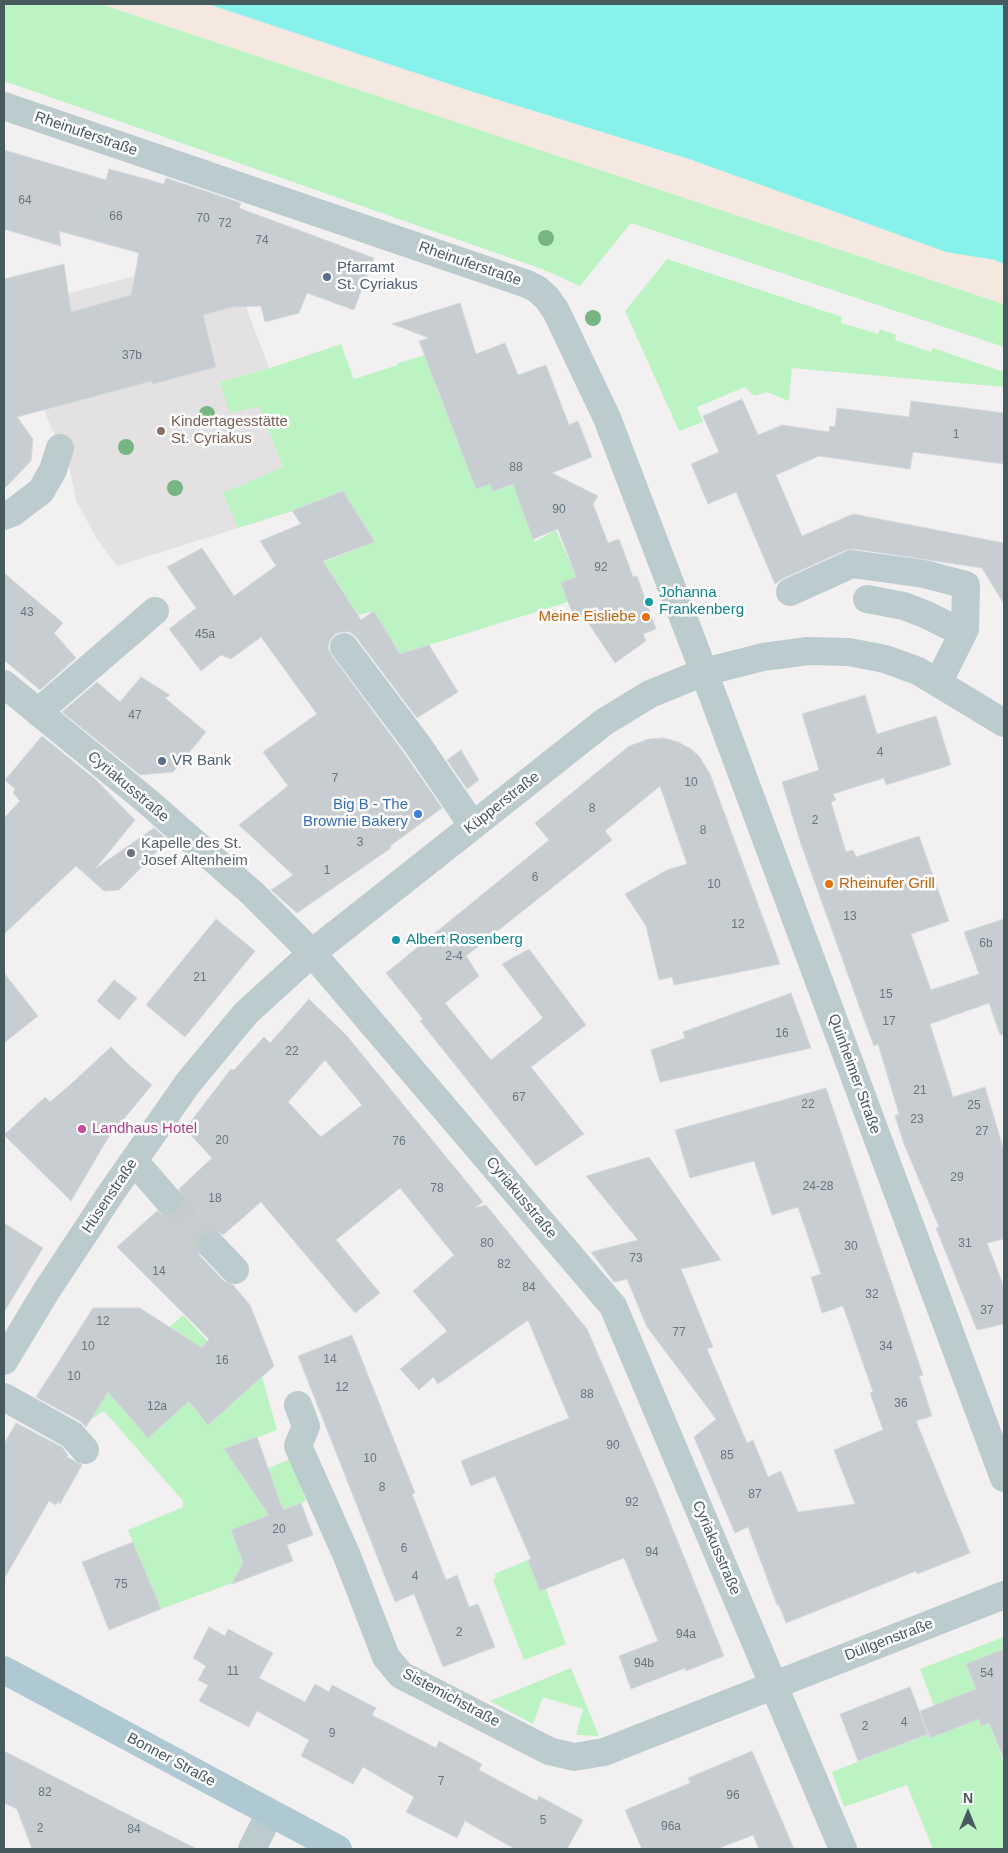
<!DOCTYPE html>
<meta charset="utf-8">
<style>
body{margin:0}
#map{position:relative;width:1008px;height:1853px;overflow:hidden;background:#f3f0f1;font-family:Arial,sans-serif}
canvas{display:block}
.frame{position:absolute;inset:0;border:5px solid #475b5f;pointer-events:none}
.north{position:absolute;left:943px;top:1788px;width:50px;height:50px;-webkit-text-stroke:4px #fff;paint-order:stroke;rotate:0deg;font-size:14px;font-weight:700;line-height:20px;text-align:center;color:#475b5f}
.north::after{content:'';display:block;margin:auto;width:18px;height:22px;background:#475b5f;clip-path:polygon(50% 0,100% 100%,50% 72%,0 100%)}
</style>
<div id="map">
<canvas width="1008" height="1853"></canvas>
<div class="frame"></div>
<div class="north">N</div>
</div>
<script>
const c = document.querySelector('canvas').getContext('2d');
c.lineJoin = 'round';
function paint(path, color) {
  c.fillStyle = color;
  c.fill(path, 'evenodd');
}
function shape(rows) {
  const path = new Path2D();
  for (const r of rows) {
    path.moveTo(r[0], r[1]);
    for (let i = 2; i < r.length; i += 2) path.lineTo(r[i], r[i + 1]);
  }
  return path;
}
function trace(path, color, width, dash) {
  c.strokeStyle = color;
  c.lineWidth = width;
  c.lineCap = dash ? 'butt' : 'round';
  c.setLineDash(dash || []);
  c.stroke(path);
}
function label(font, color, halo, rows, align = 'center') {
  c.font = font + ' Arial,sans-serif';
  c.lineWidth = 5;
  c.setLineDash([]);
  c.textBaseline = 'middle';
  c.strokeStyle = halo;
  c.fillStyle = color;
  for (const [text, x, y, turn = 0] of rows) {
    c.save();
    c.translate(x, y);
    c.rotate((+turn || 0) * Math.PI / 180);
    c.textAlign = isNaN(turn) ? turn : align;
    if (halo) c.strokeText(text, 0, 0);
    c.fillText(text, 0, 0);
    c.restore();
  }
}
paint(shape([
 [135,276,221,307,246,307,269,368,220,382,259,405,283,467,292,511,117,566,96,538,76,500,70,471,43,408,49,353,4,348,4,310]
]), '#e4e1e3');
paint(shape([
 [4,4,101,4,1004,304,1004,347,631,223,580,286,542,269,4,81],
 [667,259,842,317,841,323,878,334,880,329,896,335,895,340,931,352,933,348,1004,372,1004,387,792,368,789,401,767,392,754,396,745,387,697,407,703,422,679,431,625,311],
 [341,344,354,379,398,365,398,363,450,348,431,373,476,489,490,484,493,491,507,486,511,479,535,542,556,530,576,577,568,602,400,654,374,611,358,615,324,562,375,542,343,491,292,511,238,528,223,493,283,467,259,406,230,413,220,382,273,367],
 [183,1315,212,1346,126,1413,148,1437,189,1401,201,1417,221,1399,228,1406,262,1377,277,1430,225,1450,244,1478,291,1459,306,1501,231,1530,249,1577,161,1609,128,1530,183,1507,183,1501,104,1411,89,1421,104,1369,162,1334],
 [528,1560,546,1589,566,1644,524,1660,493,1580,496,1577,494,1574],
 [1004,1637,1004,1649,966,1665,978,1694,970,1697,981,1726,989,1723,1004,1763,1004,1849,933,1849,907,1785,844,1807,832,1772,928,1734,930,1738,944,1733,920,1669],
 [571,1668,599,1736,576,1735,583,1709,543,1697,533,1724,490,1701]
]), '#bcf3c2');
paint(shape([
 [101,4,208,4,473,92,692,160,946,252,995,260,1004,264,1004,304]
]), '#f5e8e0');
paint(shape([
 [208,4,1004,4,1004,264,995,260,946,252,692,160,473,92]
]), '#87f2ea');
const building = shape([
 [4,150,106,180,109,169,164,184,166,178,241,203,239,208,374,258,354,310,307,293,299,313,265,322,261,306,232,307,203,315,216,367,153,384,152,381,17,417,33,439,31,461,4,489,4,279,64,264,71,312,131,295,139,253,59,231,61,246,4,229,4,150],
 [460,303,476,354,505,343,518,375,546,365,569,425,578,421,592,457,552,473,598,496,593,504,608,543,619,539,633,577,637,576,656,629,643,634,646,641,615,663,583,615,575,620,561,583,576,577,558,529,533,539,513,484,493,491,490,484,476,489,419,341,429,338,392,324,460,303],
 [742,399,758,435,782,425,829,432,830,426,835,427,837,408,909,417,911,401,1004,413,1004,464,913,452,910,469,819,456,776,475,802,536,853,514,1004,543,1004,604,982,568,854,549,846,550,784,578,775,584,736,492,708,504,691,464,719,452,703,416,742,399],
 [343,491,375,542,323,561,361,620,374,611,400,654,429,645,458,692,417,718,356,637,350,632,342,632,335,634,330,640,328,648,332,656,404,753,442,808,390,846,391,848,297,913,271,890,293,875,239,825,288,786,263,752,317,714,261,637,231,659,221,655,201,671,169,629,196,608,167,567,202,548,234,596,276,566,260,541,301,524,292,511,343,491],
 [4,573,63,623,54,633,76,658,40,690,4,660,4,573],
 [141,677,170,695,165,698,206,732,173,772,140,775,62,712,97,682,120,702,141,677],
 [865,695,877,734,936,716,951,765,886,785,884,778,833,794,836,800,831,802,846,852,853,850,856,857,919,836,949,921,911,934,931,990,979,974,964,932,1004,919,1004,1034,1000,1035,989,1003,930,1024,953,1097,985,1087,1004,1151,1004,1239,987,1243,1004,1287,1004,1324,977,1330,936,1228,939,1227,904,1144,895,1116,899,1114,878,1044,874,1046,862,1014,801,844,782,782,819,770,802,714,865,695],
 [42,736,96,780,135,820,95,869,154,828,168,840,119,890,104,891,76,866,4,934,4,818,20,801,13,793,15,789,5,780,42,736],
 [664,738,678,742,691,749,699,756,710,774,780,964,674,985,672,977,659,980,646,926,625,894,667,870,687,864,660,786,605,831,612,840,466,956,479,976,445,1003,491,1060,543,1018,502,964,529,949,586,1025,531,1067,584,1134,536,1166,420,1021,423,1019,386,973,549,840,535,823,629,746,649,739,664,738],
 [461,750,479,780,467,789,447,760,461,750],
 [216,919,255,951,185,1037,146,1005,216,919],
 [4,973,38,1016,4,1043,4,973],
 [114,980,137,998,119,1020,97,1001,114,980],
 [791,993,811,1048,660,1082,651,1050,685,1038,683,1032,791,993],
 [309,999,347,1036,483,1202,474,1208,486,1205,587,1329,657,1490,724,1656,686,1671,685,1668,631,1689,619,1656,658,1641,624,1558,540,1591,528,1560,531,1559,495,1476,471,1486,461,1461,569,1418,528,1320,438,1384,433,1377,419,1390,400,1369,447,1331,413,1291,454,1255,400,1188,336,1240,380,1293,355,1313,261,1202,223,1235,217,1231,209,1231,201,1235,197,1242,197,1250,200,1256,224,1281,233,1285,250,1305,274,1366,208,1425,189,1401,148,1438,108,1392,86,1427,80,1421,36,1397,93,1308,140,1308,202,1348,209,1339,117,1247,157,1211,163,1215,171,1215,179,1211,183,1206,183,1197,179,1189,212,1158,185,1129,231,1069,234,1070,264,1037,270,1043,309,999],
 [325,1060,362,1105,321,1137,288,1102,325,1060],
 [111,1047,128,1064,152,1085,108,1138,71,1201,4,1135,45,1097,50,1102,70,1085,111,1047],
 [826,1088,923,1375,919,1376,932,1416,916,1421,970,1553,917,1574,916,1571,786,1623,779,1605,777,1605,748,1527,735,1533,694,1437,716,1419,647,1327,627,1279,614,1282,591,1252,638,1240,586,1176,649,1157,721,1260,681,1269,713,1347,707,1349,747,1443,753,1440,768,1477,781,1471,798,1512,855,1504,834,1450,883,1430,870,1393,873,1392,843,1306,822,1313,811,1277,821,1274,798,1207,772,1215,754,1161,690,1178,675,1130,826,1088],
 [4,1223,43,1248,4,1312,4,1223],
 [352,1335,415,1493,412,1494,446,1580,457,1575,469,1607,478,1604,495,1647,443,1667,414,1594,395,1602,298,1356,352,1335],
 [16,1423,62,1447,68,1455,67,1457,82,1465,60,1504,58,1501,56,1505,49,1501,4,1579,4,1444,16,1423],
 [257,1437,283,1510,301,1503,313,1535,287,1545,293,1561,232,1584,243,1562,231,1530,269,1515,224,1449,257,1437],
 [133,1542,161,1609,109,1630,82,1562,133,1542],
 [209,1627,225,1636,228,1629,273,1653,259,1678,305,1702,315,1684,329,1692,332,1685,376,1708,372,1715,436,1748,439,1741,482,1764,479,1770,537,1801,539,1796,583,1820,567,1849,515,1849,465,1821,457,1838,406,1812,414,1797,363,1767,353,1784,301,1756,309,1740,257,1711,249,1727,199,1701,208,1685,198,1680,206,1666,193,1658,209,1627],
 [1004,1649,1004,1756,1003,1757,989,1723,981,1726,979,1719,930,1738,920,1711,976,1689,966,1664,1004,1649],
 [910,1687,928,1734,858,1761,840,1714,910,1687],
 [4,1751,119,1810,197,1849,32,1849,17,1809,4,1803,4,1751],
 [752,1751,794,1849,759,1849,753,1835,717,1849,642,1849,625,1810,690,1783,688,1778,752,1751]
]);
paint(building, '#c7cdd0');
trace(building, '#d4d9dc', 1);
trace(shape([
 [168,1200,212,1246]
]), '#c8cbcc', 28, [28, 14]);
trace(shape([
 [4,106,527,284,537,289,547,298,556,311,607,418,704,672,1004,1478],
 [4,516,12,513,41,491,53,470,60,448],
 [790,592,852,564,924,574,966,585,965,629,938,683],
 [867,599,904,606,927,615,963,633],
 [344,647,417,744,473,826],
 [4,684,147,801,252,893,312,953,613,1306,843,1849],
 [38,712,155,611],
 [134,1161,168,1200],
 [212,1246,235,1270],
 [4,1361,47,1290,111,1193,188,1083,246,1013,312,953,604,722,650,694,704,672,763,657,808,651,849,652,885,659,918,671,1004,723],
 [4,1397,72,1435,85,1450],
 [298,1405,306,1426,298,1446,347,1556,386,1657,401,1675,549,1751,574,1757,604,1752,1004,1595],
 [252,1849,270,1813]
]), '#bbcbce', 28);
trace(shape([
 [4,1670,338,1849]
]), '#aec9d1', 28);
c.fillStyle = '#77b684';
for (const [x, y] of [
 [546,238],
 [593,318],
 [207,414],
 [126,447],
 [175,488]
]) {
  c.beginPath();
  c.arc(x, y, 8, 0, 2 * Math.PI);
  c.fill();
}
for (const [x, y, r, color] of [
 [327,277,5,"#5c6f8a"],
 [161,431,5,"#8d6e63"],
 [649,602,5,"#0f9aa8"],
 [646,617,5,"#e8710a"],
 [162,761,5,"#5c6f8a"],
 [418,814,5,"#3f7fe0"],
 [131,853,5,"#6b7280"],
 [829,884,5,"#e8710a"],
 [396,940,5,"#0f9aa8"],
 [82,1129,5,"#d1479c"]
]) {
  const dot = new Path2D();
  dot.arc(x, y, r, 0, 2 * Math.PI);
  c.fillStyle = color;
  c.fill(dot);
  trace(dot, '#fff', 2);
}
label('12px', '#67787b', null, [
 ["64",25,201],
 ["66",116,217],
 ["70",203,219],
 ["72",225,224],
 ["74",262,241],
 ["37b",132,356],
 ["1",956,435],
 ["88",516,468],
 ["90",559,510],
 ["92",601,568],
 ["43",27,613],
 ["45a",205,635],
 ["47",135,716],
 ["4",880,753],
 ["7",335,779],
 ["10",691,783],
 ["8",592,809],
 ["2",815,821],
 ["8",703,831],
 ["3",360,843],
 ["1",327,871],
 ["6",535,878],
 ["10",714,885],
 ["13",850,917],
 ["12",738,925],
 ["6b",986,944],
 ["2-4",454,957],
 ["21",200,978],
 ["15",886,995],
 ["17",889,1022],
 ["16",782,1034],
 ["22",292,1052],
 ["21",920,1091],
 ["67",519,1098],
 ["22",808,1105],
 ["25",974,1106],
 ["23",917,1120],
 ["27",982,1132],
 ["20",222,1141],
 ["76",399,1142],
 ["29",957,1178],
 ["24-28",818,1187],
 ["78",437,1189],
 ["18",215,1199],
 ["80",487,1244],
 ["31",965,1244],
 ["30",851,1247],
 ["73",636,1259],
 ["82",504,1265],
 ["14",159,1272],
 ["84",529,1288],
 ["32",872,1295],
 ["37",987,1311],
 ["12",103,1322],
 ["77",679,1333],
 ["10",88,1347],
 ["34",886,1347],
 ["14",330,1360],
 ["16",222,1361],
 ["10",74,1377],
 ["12",342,1388],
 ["88",587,1395],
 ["36",901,1404],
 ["12a",157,1407],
 ["90",613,1446],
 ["85",727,1456],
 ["10",370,1459],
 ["8",382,1488],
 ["87",755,1495],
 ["92",632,1503],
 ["20",279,1530],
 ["6",404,1549],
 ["94",652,1553],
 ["4",415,1577],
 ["75",121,1585],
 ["2",459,1633],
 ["94a",686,1635],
 ["94b",644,1664],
 ["11",233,1672],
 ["54",987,1674],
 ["4",904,1723],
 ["2",865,1727],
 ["9",332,1734],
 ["7",441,1782],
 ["82",45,1793],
 ["96",733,1796],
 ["5",543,1821],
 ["96a",671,1827],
 ["2",40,1829],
 ["84",134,1830]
]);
label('15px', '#475b5f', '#fff', [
 ["Rheinuferstraße",86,134,19],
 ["Rheinuferstraße",470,264,19],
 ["Cyriakusstraße",128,787,40],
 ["Küpperstraße",502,803,-38],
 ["Quinheimer Straße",854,1074,70],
 ["Hüsenstraße",110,1196,-56],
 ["Cyriakusstraße",521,1198,50],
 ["Cyriakusstraße",716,1548,67],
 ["Düllgenstraße",889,1640,-21],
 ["Sistemichstraße",451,1698,28],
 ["Bonner Straße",171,1760,28]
]);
label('15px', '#4e5e75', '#fff', [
 ["Pfarramt",337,268],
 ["St. Cyriakus",337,285],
 ["VR Bank",172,761]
], 'left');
label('15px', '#785e54', '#fff', [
 ["Kindertagesstätte",171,422],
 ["St. Cyriakus",171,439]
], 'left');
label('15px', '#0d838f', '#fff', [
 ["Johanna",659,593],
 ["Frankenberg",659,610],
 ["Albert Rosenberg",406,940]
], 'left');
label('15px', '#c56008', '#fff', [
 ["Meine Eisliebe",636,617],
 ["Rheinufer Grill",839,884,"left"]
], 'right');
label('15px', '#366cbe', '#fff', [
 ["Big B - The",408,805],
 ["Brownie Bakery",408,822]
], 'right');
label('15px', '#5b616d', '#fff', [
 ["Kapelle des St.",141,844],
 ["Josef Altenheim",141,861]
], 'left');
label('15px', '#b23c85', '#fff', [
 ["Landhaus Hotel",92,1129]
], 'left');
</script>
